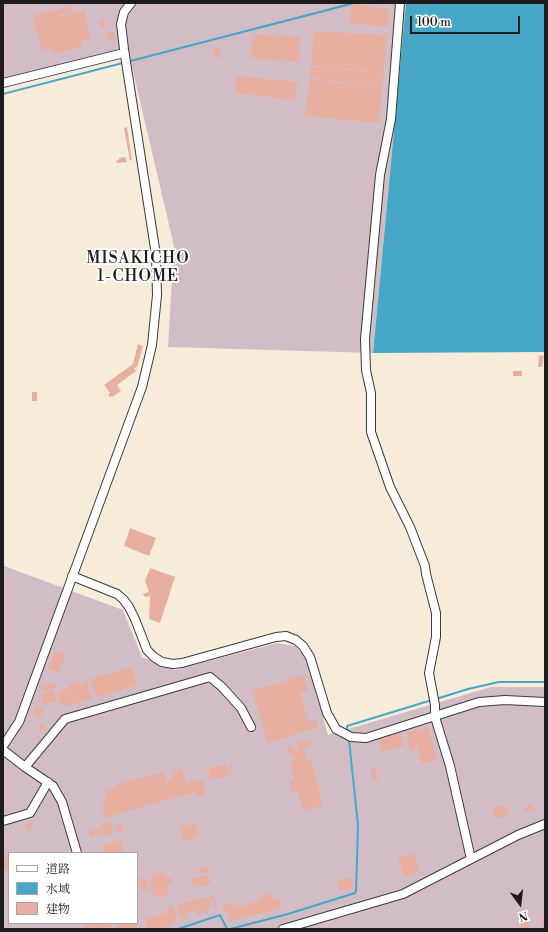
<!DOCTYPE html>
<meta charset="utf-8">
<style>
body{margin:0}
#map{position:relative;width:548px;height:932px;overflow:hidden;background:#f7ecda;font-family:"Libre Bodoni","Noto Serif JP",serif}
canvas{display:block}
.frame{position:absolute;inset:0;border:4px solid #1c1c1c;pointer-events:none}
.legend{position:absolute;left:8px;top:852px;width:130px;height:72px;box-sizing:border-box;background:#fff;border:1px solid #a4a4a4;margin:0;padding:5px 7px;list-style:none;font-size:12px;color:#1c1c1c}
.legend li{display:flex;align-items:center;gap:8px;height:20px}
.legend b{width:20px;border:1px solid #a4a4a4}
.north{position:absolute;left:500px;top:884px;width:40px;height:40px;-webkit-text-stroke:3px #fff;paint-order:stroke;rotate:165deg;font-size:11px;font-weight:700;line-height:16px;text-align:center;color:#1c1c1c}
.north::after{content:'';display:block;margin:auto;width:14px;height:18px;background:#1c1c1c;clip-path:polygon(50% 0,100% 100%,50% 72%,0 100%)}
.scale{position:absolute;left:410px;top:16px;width:110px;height:18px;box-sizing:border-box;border:2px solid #1c1c1c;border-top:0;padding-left:5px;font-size:12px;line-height:14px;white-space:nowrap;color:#1c1c1c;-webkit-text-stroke:3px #fff;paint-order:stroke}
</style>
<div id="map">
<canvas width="548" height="932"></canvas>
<div class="frame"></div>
<ul class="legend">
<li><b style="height:5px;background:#fff"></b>道路</li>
<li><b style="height:11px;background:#46a8c6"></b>水域</li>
<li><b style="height:11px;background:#e8afa1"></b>建物</li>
</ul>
<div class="north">N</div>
<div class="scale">100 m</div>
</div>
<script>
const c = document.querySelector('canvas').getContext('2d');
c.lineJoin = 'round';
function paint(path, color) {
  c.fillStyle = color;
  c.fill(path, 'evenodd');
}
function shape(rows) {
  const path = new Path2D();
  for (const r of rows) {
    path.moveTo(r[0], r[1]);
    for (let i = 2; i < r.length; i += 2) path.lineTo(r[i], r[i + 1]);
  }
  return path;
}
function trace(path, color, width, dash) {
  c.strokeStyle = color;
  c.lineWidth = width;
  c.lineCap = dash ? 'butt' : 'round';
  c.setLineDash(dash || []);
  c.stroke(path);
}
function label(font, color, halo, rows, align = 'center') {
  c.font = font + ' "Libre Bodoni",serif';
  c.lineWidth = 3.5;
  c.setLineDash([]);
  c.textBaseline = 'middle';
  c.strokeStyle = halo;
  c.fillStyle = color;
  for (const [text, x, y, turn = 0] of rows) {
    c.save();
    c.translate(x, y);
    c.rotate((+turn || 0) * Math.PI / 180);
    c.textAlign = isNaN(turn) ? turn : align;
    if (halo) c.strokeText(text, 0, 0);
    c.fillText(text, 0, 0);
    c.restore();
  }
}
paint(shape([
 [3,3,406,3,373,353,168,347,174,246,128,50,3,81],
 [4,566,123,610,142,657,175,670,277,643,295,646,307,659,328,735,491,687,545,687,545,929,3,929],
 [9,853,137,853,137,923,9,923]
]), '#d2bdc7');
paint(shape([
 [350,3,359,3,3,95,3,93],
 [406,3,545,3,545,352,373,353]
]), '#46a8c6');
trace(shape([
 [436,699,468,689,499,682,545,682],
 [348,733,347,726,432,700],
 [178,929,220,915,227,929],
 [230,929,288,914,355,893,356,891,358,825,349,740]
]), '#46a8c6', 2);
paint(shape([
 [352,4,389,9,387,27,349,23],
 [71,6,72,12,40,22,85,10,86,14,84,14,91,38,80,41,82,47,53,54,51,48,42,51,32,16],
 [103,17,106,27,102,28,98,19],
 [314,31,387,35,383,73,311,65],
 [115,32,116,39,108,41,107,34],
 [253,34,300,37,299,62,251,58],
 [214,49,221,49,220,58,214,58],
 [311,66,384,74,382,86,309,78],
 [237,76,297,82,294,100,235,93],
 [310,79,382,87,379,123,305,116],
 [127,127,132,160,130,161,124,128],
 [125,157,127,162,117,163,116,161,119,160,119,158],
 [138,344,143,346,137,367,134,368,136,371,117,385,121,391,112,397,112,396,110,397,108,395,110,393,104,385,133,364],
 [539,355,544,356,542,367,538,367],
 [513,371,522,371,522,376,513,376],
 [32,392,37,392,37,401,32,401],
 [130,528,156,538,149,556,124,546],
 [150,568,175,577,160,623,149,619,150,596,146,597,142,594,149,592,145,581],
 [55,651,66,654,59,673,48,669],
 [132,667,138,685,96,697,90,679],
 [303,675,308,691,300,693,309,722,316,720,318,727,268,743,252,691],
 [87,680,92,699,62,707,58,692,70,688,68,684,78,681,79,685,83,684,82,682],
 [55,683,56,688,44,692,42,686],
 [54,690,57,701,43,705,40,694],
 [36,706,44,709,41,717,33,714],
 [41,723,47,728,43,732,38,728],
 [428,727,437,760,422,764,417,746,413,748,414,752,411,752,406,733],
 [401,733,404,746,382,752,378,739],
 [309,740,311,747,304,749,307,760,311,759,323,805,303,811,290,765,294,764,291,753,288,754,286,747,292,746,293,750,299,749,297,743],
 [226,764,227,769,231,768,230,765,232,765,233,769,227,771,228,776,211,780,208,769],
 [371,768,375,768,377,781,373,782],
 [182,769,186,783,202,779,206,794,197,797,195,792,103,818,101,812,105,811,103,801,106,800,105,795,107,794,106,790,115,788,114,785,164,772,167,781,174,779,172,771],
 [294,780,297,792,292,793,289,781],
 [532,803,534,809,525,812,523,808],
 [506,805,508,816,495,819,492,808],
 [30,822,32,823,34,829,27,831,25,824],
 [111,822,114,833,103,836,100,825],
 [195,823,199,836,183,841,180,827],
 [121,824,123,830,117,832,115,825],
 [99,829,101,831,100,834,91,837,89,834,89,831],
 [121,840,124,853,104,853,102,845],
 [413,853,420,871,405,877,397,859],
 [7,854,9,861,9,871,7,871,6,869,3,870,3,855],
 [207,866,209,871,200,874,198,868],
 [163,871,165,878,171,877,173,883,166,886,170,893,155,898,150,885,154,884,154,883,149,884,148,882,153,881,151,875],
 [209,875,211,884,194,888,191,879],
 [145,877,149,890,142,892,139,879],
 [352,877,353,888,340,892,337,881],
 [270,892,272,899,278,898,282,908,230,921,227,911,224,912,222,905,233,902,235,908,260,900,260,898,264,896,263,894],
 [214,896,217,905,213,906,210,897],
 [208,897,211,907,208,908,209,912,204,913,203,909,201,910,202,915,198,916,196,910,186,913,188,917,181,919,177,905],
 [173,906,177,921,172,922,173,925,156,929,148,929,145,918,167,913,166,908],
 [526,914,530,928,522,929,519,916],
 [545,917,545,929,543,929,540,919],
 [92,923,94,923,94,925,102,923,110,923,111,929,85,929,84,925],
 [116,923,136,923,138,929,118,929]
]), '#e8afa1');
const minor = shape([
 [400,3,391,119,380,175,365,339,366,370,371,393,371,432,390,487,410,527,425,566,426,574,436,613,436,637,429,673,435,705,435,717,450,766,471,859],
 [3,83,124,53],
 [72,576,117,594,123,599,129,607,135,619,147,650,154,657,162,662,173,664,182,663,276,637,286,636,296,640,303,646,310,657,327,713,336,729,351,737,366,738,479,702,505,700,545,702],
 [3,746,19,722,142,387,152,345,157,295,156,255,124,49,121,24,124,12,131,3],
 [3,750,25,767,53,786,62,802,77,853],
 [25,767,65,719,210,677,222,687,241,708,251,727],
 [3,821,30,813,48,782],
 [283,929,403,894,518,835,545,824]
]);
trace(minor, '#3d3b38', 10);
trace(minor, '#fff', 8);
c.letterSpacing = '1px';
label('16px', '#1c1c1c', '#fff', [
 ["MISAKICHO",138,259],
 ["1-CHOME",138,277]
]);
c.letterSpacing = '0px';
</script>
